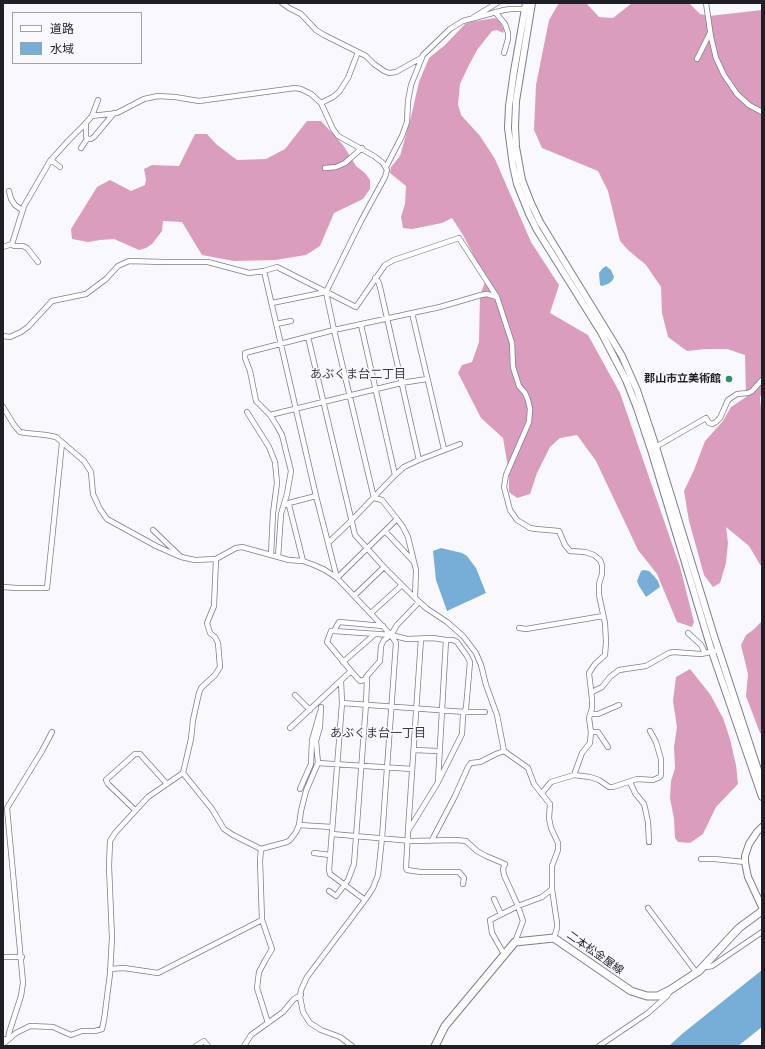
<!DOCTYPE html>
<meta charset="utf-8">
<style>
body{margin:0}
#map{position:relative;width:765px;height:1049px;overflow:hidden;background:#f9f9fd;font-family:"Noto Sans","Noto Sans JP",sans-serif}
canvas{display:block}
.frame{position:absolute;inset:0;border:4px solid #201e26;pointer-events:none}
.legend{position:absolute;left:12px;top:12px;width:130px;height:52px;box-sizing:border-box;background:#f9f9fd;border:1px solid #a2a1a7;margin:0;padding:5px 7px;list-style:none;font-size:12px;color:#201e26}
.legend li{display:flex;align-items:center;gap:8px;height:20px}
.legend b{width:20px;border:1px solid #a2a1a7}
</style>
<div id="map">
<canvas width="765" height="1049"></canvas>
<div class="frame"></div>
<ul class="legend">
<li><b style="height:5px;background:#fff"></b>道路</li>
<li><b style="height:11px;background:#76aed8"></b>水域</li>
</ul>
</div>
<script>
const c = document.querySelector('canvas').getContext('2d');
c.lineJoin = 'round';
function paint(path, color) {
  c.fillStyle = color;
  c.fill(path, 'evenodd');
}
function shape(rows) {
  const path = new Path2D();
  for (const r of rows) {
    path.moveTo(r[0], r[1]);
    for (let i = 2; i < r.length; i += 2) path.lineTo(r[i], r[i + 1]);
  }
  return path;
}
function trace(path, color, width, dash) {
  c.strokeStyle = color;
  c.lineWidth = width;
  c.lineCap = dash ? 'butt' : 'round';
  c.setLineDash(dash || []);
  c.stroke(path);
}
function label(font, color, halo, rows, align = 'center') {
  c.font = font + ' "Noto Sans","Noto Sans JP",sans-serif';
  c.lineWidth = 3;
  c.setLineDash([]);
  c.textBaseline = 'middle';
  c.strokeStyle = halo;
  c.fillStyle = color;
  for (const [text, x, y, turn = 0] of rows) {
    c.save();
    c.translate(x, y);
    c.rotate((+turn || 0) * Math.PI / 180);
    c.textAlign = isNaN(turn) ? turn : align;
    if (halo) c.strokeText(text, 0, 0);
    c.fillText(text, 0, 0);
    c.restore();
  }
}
paint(shape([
 [559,3,586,3,599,17,613,18,632,3,689,3,700,14,709,16,762,10,762,392,760,398,761,408,762,409,762,579,761,566,749,546,726,527,728,543,726,563,720,583,713,587,704,575,689,521,684,491,694,470,705,441,723,421,731,407,746,397,745,355,727,349,706,349,687,351,668,337,662,313,661,287,646,265,628,250,620,241,608,191,598,171,542,148,534,130,536,85,549,20],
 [495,18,500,22,504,30,503,33,497,30,492,31,477,50,467,69,460,84,458,104,461,115,480,136,495,159,531,242,559,285,550,313,588,335,620,393,680,567,694,622,692,627,677,622,657,574,638,550,596,461,577,435,560,438,550,447,537,473,530,494,517,498,509,492,509,473,503,438,481,418,458,373,462,365,472,362,479,342,480,295,485,282,477,262,463,235,452,218,442,223,412,229,403,228,401,217,405,204,406,186,390,173,391,167,400,156,411,117,419,82,429,58,445,45,465,24,470,22],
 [307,121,321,121,343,145,356,166,365,173,370,180,370,189,363,199,334,213,320,246,306,255,275,260,234,261,202,255,182,222,163,221,162,231,152,244,146,248,139,250,114,239,100,240,88,242,72,239,71,229,97,187,110,180,131,191,145,185,146,179,144,169,152,165,179,166,195,134,207,134,216,144,237,160,266,159,285,149],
 [762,621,762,734,760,733,746,696,748,674,741,645,746,635,753,630],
 [690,669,710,694,723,718,730,739,736,765,738,784,716,807,703,834,690,843,678,842,675,838,674,819,670,798,671,781,675,768,674,747,677,727,673,701,676,677]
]), '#db9dbe');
paint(shape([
 [606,266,611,270,614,277,612,281,608,284,602,286,600,285,599,273,602,269],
 [441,548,462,553,467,556,476,568,486,593,447,611,436,580,433,551],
 [644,570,649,571,654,576,658,581,660,587,646,597,639,586,637,581,641,571],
 [762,970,762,1027,738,1046,669,1046,682,1034]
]), '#76aed8');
const street = shape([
 [282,3,289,8,301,14,316,30,324,35,366,56,374,64,384,71,389,73,396,72,421,58],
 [706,3,711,37,716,58,724,75,737,94,749,105,762,112],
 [495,12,505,24,508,33,508,39,504,53],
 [474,17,497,3],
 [697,59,710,33],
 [321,103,333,97,339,92,348,78,358,52],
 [92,116,98,100],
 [86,124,86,136,87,139,91,139,94,137,114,113],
 [81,148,87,139],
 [51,160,60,167],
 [386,167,402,136,407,122,408,101,411,85,423,55,450,29,463,21,504,10,511,9,527,9],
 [325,168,336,167,345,163,362,148],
 [9,191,11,199,15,205,22,210],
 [12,244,14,246,23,246,27,248,38,262],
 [3,247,12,244,24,206,50,161,68,141,84,125,92,116,117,113,144,99,158,96,175,97,199,101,295,88,301,89,311,94,321,103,333,129,338,136,374,156,383,163,387,170,385,177,361,221,326,292,334,330,374,498],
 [264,271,316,496,337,578],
 [375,278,378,281,380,287,419,460],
 [272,303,326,292],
 [412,313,444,449],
 [276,324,291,321],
 [361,325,395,475],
 [3,336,10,337,21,332,28,327,52,301,86,294,106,279,118,266,129,261,164,262,208,262,249,273,264,271,277,267,356,307,385,265,394,260,459,238,497,297,512,343,513,367,519,386,525,393,528,400,530,409,529,422,506,475,504,487,510,510,517,520,530,528,536,529,559,531,565,545,570,551,585,552,594,555,600,560,602,565,602,574,599,584,599,595,605,623,606,642,605,655,595,664,589,673,592,699,592,708,589,718,591,732,590,743,582,753,574,775,551,782,542,793],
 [308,337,355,535,384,567,415,598],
 [3,407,14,425,20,432,26,433,46,435,56,437,84,461,91,472,93,494,100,509,107,519,156,546,181,557,195,560,216,559,236,548,242,547,289,560,303,561,314,565,325,570,337,578,391,635,396,643,382,838,378,875,373,888,365,900,307,977,301,990,300,997,303,1012,310,1023,321,1030,340,1037,352,1046],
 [247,412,269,447,275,462,277,483,273,513,271,555],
 [270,415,401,383,427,379],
 [654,448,706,418,709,423,712,424,716,422,720,418,728,400,737,394,748,393,752,391,762,380],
 [287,505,289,505,289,503,316,496],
 [289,505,303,561],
 [397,519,403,527,408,537,414,562,416,570,415,598,426,608,447,622,463,636,476,653,481,665,486,685,497,715,504,751,528,768,534,784,550,804,549,818,551,828,558,843,558,850,552,866,552,889,557,923,557,928,554,938],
 [153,530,180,556],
 [385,531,414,562],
 [328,543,351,521,395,475,404,467,419,460,460,444],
 [278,557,281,514,287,494,291,471,282,435,277,426,270,415,256,401,250,371,245,358,245,353,334,330,440,307,481,295,487,294,497,297],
 [216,559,214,606,207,623,210,633,215,637,218,643,220,667,215,675,201,688,199,693,193,720,191,739,183,773,212,809,224,829,233,835,261,849,260,861,262,920,272,949,266,959,259,972,257,988,268,1023],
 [337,578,397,519,382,500,374,498],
 [3,587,17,588,47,588,62,443],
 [354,596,384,567],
 [371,613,402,585],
 [519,628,526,629,603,616],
 [334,631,391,635,407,639,433,638,446,640,438,781],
 [688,633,701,645,705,653],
 [446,640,453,640,457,642,467,656,470,662,466,708,463,715,462,734,437,784,408,831,406,868,407,870,421,872,459,872,464,878,463,884],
 [343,662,375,634],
 [351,671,360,681,367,679,366,677,380,661,381,646,384,640,391,635,397,625,419,602],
 [341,681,342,703,329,870,330,874,365,900],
 [592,692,602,687,610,677,619,670,646,666,669,653,673,652,701,654,715,651],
 [295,695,310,710],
 [342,703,465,712,485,712],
 [591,714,598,714,619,705],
 [290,728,351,671,327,642,331,631,334,631,339,622,383,626],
 [591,732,598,732,608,747],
 [414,750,438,751],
 [318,763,412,769],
 [574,775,590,777,599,780,609,787,613,787,637,779,653,780,660,777,661,775,661,759,656,742,650,731],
 [630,782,635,793,644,804,645,808,648,822,649,842],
 [300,789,311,764,312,740,320,712],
 [135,810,108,784,106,780,135,754,140,754,167,784],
 [299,825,332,827],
 [408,831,421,639],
 [332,834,412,841,456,840,466,841,477,851,486,856,505,864,503,869,504,875,518,906,523,921,515,942],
 [432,840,455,796,468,767,471,763,480,762,496,754,504,751],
 [261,849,287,842,290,840,296,832,299,825,301,811,306,791,318,763,316,741,320,727,321,707],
 [314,853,330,855],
 [701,859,714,859,745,862],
 [329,891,336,896,348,880,354,864,366,704,367,679],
 [494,899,501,914],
 [648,908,696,972],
 [504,954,492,933,490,920,518,906,542,897,552,889],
 [3,957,22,957],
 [704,965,707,967,712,966,762,932],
 [110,969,124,968,158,973,262,920],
 [3,1039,8,1040,9,1033,21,996,23,983,7,808,42,751,52,732],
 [3,1044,16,1033,30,1026,53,1027,71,1035,82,1031,95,1031,102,1029,104,1020,110,974,112,938,109,866,110,841,115,833,148,797,183,773],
 [196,1046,204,1041,208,1046],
 [244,1046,251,1035,283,1012,294,999,301,995],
 [599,1046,648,1013,667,996,670,991]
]);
const secondary = shape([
 [526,3,514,71,509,106,508,128,513,166,517,184,529,214,537,230,602,334,626,380,637,408,651,450,712,652,762,797],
 [532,3,516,101,515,127,516,147,522,180,531,203,540,222,610,336,622,356,637,390,656,447,714,636,762,782],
 [762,827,757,832,749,844,745,856,745,862,748,877,762,907]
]);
const primary = shape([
 [435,1046,445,1026,515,942,554,938,631,991,647,996,658,996,670,990,699,971,739,928,762,911]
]);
trace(street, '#7f7c90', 6);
trace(secondary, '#7f7c90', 8);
trace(primary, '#7f7c90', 9);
trace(street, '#fff', 4.5);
trace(secondary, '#fff', 6);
trace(primary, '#fff', 7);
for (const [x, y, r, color] of [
 [729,379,4,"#2e8f69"]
]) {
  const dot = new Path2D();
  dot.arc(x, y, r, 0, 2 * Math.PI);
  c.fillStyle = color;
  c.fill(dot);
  trace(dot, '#f9f9fd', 1.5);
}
label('bold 11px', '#201e26', '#f9f9fd', [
 ["郡山市立美術館",721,379]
], 'right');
label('11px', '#201e26', '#f9f9fd', [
 ["二本松金屋線",595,953,35]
]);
label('12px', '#393546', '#f9f9fd', [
 ["あぶくま台二丁目",358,375],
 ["あぶくま台一丁目",378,734]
]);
</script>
